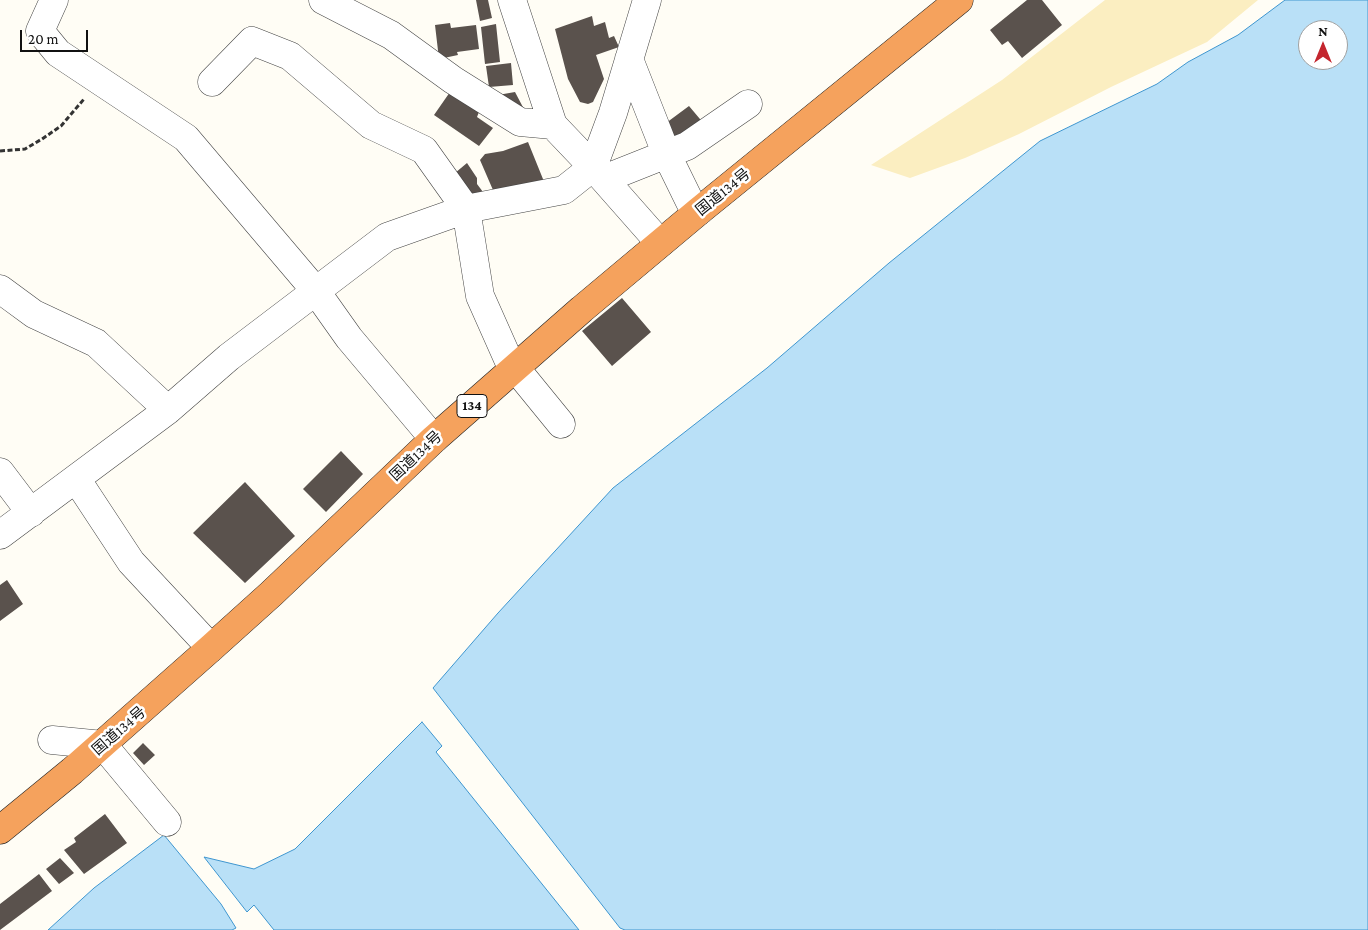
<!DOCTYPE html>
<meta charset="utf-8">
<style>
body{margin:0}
#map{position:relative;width:1368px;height:930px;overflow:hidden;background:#fffdf5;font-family:"Crimson Pro",serif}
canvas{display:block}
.north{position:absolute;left:1298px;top:20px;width:50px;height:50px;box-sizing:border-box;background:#fff;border:1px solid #a0a0a0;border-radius:50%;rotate:0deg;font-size:14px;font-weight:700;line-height:20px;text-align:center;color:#111}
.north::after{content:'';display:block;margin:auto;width:18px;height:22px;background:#c4262e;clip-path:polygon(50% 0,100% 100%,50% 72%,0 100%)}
.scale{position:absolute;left:20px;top:30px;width:68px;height:22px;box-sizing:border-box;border:2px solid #111;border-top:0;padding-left:6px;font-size:15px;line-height:18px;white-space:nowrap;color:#111;-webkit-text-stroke:4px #fff;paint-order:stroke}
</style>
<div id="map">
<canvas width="1368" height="930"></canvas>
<div class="north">N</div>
<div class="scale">20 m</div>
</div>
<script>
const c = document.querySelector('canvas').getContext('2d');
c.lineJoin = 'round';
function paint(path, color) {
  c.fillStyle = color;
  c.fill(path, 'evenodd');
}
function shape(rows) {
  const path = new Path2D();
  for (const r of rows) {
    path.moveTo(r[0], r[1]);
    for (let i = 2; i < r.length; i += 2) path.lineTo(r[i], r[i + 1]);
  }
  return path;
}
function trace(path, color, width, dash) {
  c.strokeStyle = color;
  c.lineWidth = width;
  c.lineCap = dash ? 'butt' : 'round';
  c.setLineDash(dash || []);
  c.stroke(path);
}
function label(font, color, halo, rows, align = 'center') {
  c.font = font + ' "Crimson Pro","Noto Sans JP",serif';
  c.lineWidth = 5;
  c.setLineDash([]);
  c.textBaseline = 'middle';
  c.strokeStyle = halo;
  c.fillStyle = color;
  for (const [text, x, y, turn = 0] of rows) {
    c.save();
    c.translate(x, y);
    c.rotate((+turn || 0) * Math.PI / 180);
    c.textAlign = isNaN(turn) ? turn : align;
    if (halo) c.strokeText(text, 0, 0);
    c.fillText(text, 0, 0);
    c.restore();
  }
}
paint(shape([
 [1105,0,1258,0,1207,42,1111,87,1019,134,965,158,910,178,871,165,1002,80]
]), '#fbeec1');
const water = shape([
 [1285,0,1368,0,1368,930,625,930,620,928,433,688,498,613,613,488,767,368,889,263,1040,141,1157,84,1188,62,1238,35,1285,0],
 [1308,30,1338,30,1338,60,1308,60,1308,30],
 [422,722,442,746,436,752,579,930,274,930,254,905,247,912,204,857,254,869,295,849,422,722],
 [164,835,221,904,236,928,232,930,48,930,94,888,164,835]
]);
paint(water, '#b9e0f7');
trace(water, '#3f96cf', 1);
paint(shape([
 [476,0,488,0,492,18,480,21],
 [1027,0,1042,0,1062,25,1022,58,1008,41,1002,45,990,30],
 [592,16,594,26,605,22,609,38,614,36,619,47,596,55,604,79,593,102,588,104,580,102,568,79,555,29],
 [450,23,451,28,476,25,479,49,457,52,458,55,439,59,435,25],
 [496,24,500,62,485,64,481,27],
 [511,63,513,85,489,87,486,66],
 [450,92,479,112,477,117,493,128,479,146,434,115],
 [515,92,526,113,498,95],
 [689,106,705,125,673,141,662,126],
 [528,142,545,184,496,197,480,160,485,154,503,151],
 [467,163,477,178,477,184,483,192,474,198,455,173],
 [622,298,651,332,612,366,582,331],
 [341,451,363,474,326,512,303,489],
 [245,482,295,536,245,583,193,533],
 [7,580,23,604,0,621,0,585],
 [143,743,155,755,144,765,133,753],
 [105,814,127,843,84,874,64,850,76,842,74,838],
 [60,858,74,873,59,884,46,869],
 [39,874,52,891,0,930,0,904]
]), '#5a524d');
const minor = shape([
 [54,0,40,31,58,53,186,138,315,290,349,338,434,439],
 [323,0,391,35,453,80,520,122,553,125],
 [512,0,553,125,593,167,660,243],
 [629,59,666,153,690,202,699,211],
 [212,82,252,41,290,56,371,125,424,150,466,209,480,296,508,359,561,424],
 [604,179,687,146,748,104],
 [0,289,34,314,96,343,168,410],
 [0,472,31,513],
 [77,480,131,562,211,648],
 [0,535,168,410,229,357,387,237,466,209,564,190,593,167,613,113,647,0],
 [52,740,103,745,167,822]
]);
const highway = shape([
 [0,830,72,771,211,648,271,594,434,439,582,309,699,211,959,0]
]);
trace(minor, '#444', 29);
trace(highway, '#222', 29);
trace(shape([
 [0,151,25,149,42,139,61,126,84,99]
]), '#333', 3, [5, 2.5]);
trace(minor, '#fff', 28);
trace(highway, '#f5a25d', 28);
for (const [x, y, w] of [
 [472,406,30]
]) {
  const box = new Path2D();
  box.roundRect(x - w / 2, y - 11.5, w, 23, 4);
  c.fillStyle = '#fff';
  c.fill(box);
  trace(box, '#111', 1);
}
label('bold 14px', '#111', null, [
 ["134",472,406]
]);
label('15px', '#111', '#fff', [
 ["国道134号",723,192,-39],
 ["国道134号",416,456,-43],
 ["国道134号",119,731,-41]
]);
</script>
